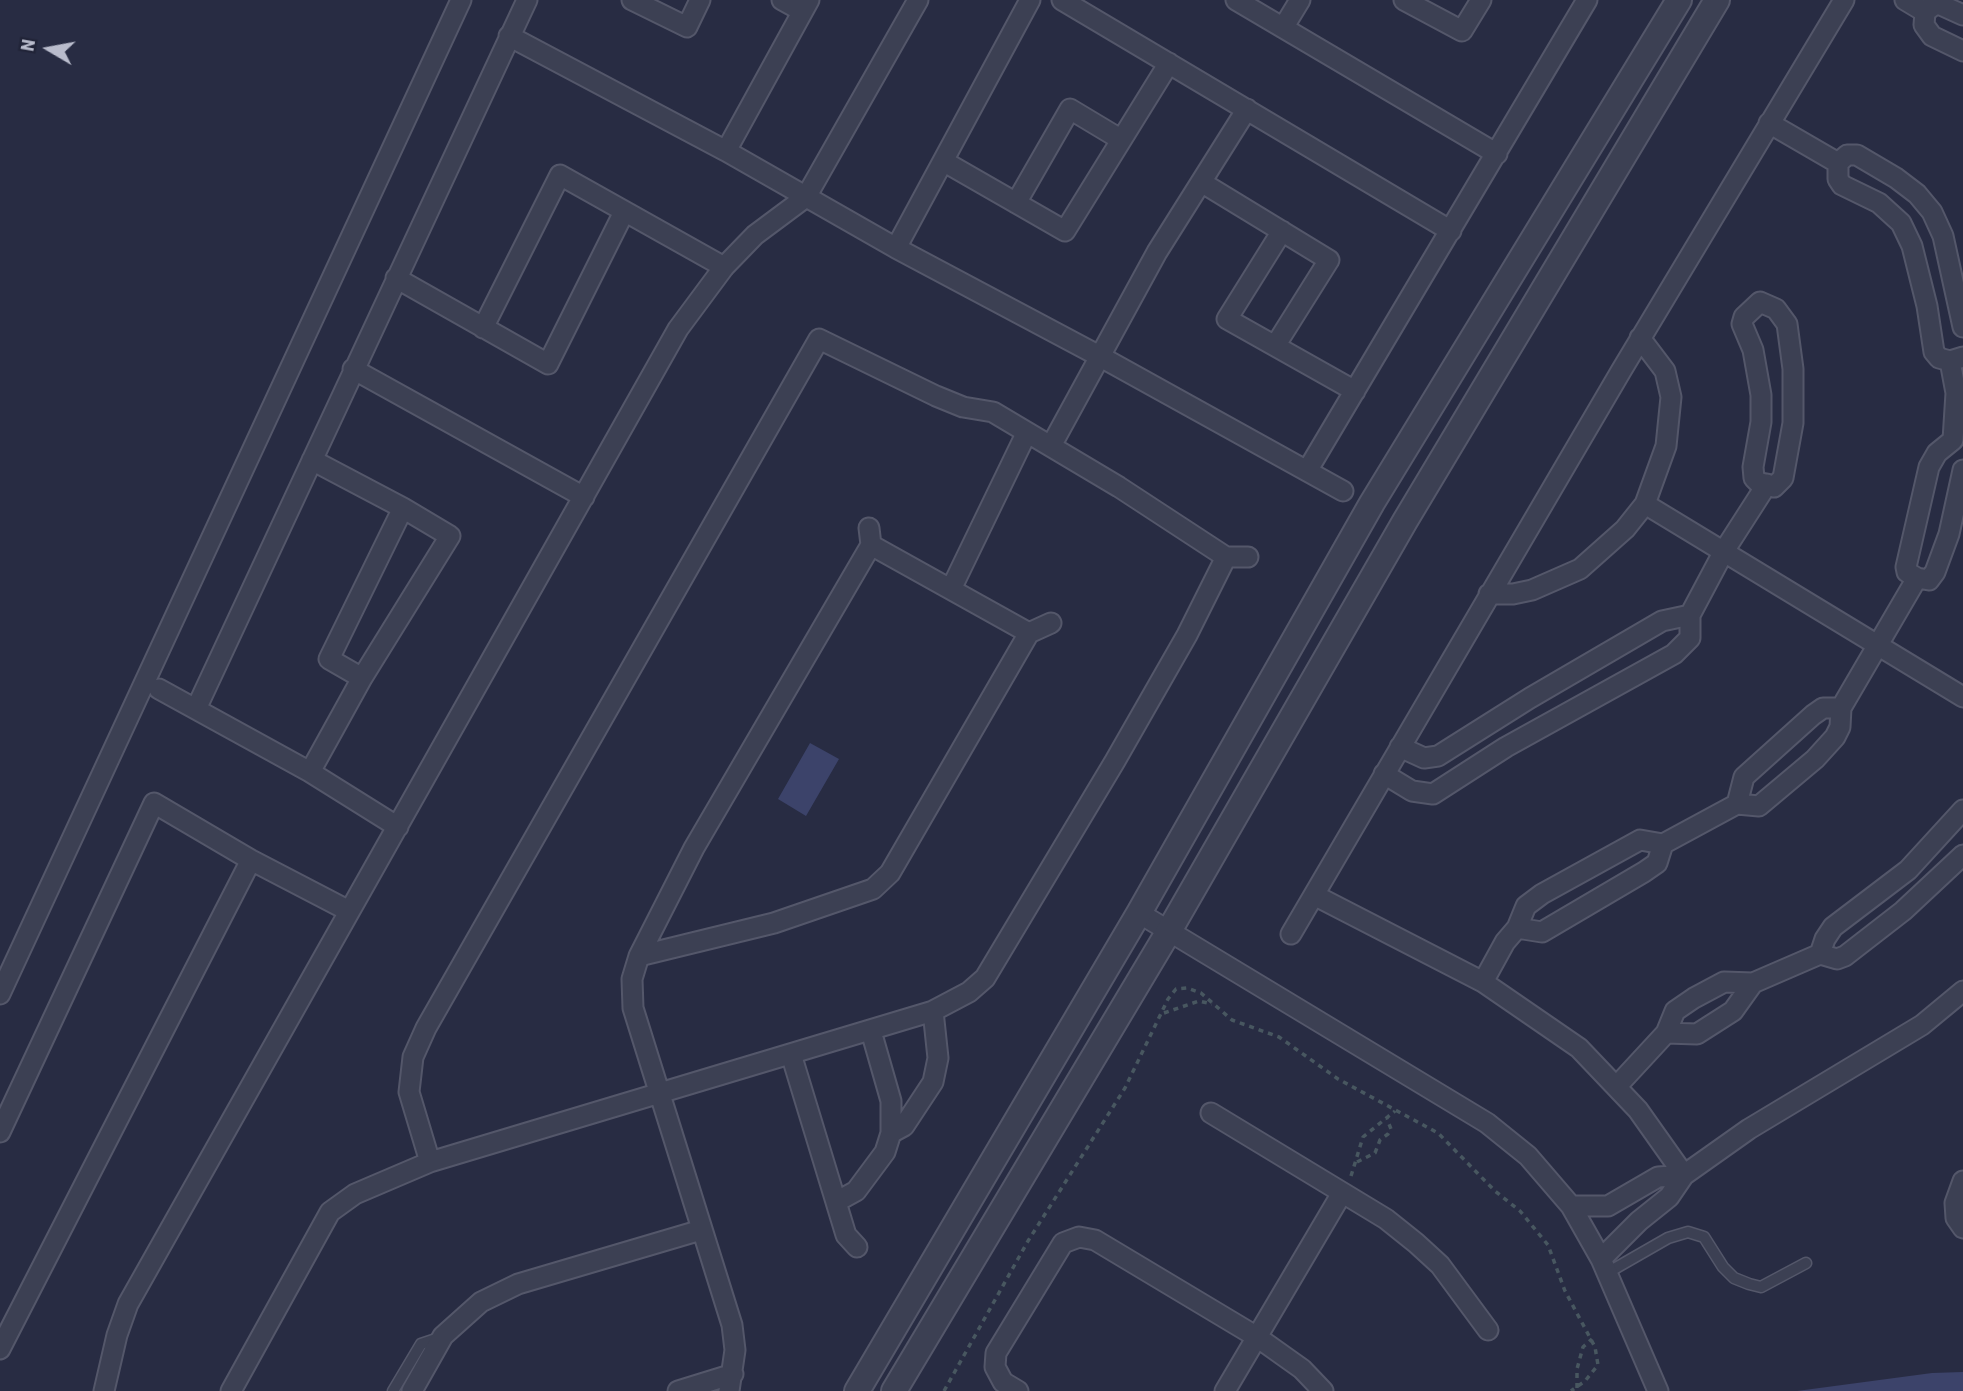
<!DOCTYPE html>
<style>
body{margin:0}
#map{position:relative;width:1963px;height:1391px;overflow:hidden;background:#282c43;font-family:"Roboto Condensed",sans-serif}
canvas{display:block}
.north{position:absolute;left:14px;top:14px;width:70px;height:70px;-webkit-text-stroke:5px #212438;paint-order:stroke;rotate:280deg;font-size:19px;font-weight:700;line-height:28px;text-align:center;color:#b9bccc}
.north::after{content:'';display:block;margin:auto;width:24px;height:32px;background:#b9bccc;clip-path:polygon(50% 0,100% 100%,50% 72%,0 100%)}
</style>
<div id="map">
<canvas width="1963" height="1391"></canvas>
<div class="north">N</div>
</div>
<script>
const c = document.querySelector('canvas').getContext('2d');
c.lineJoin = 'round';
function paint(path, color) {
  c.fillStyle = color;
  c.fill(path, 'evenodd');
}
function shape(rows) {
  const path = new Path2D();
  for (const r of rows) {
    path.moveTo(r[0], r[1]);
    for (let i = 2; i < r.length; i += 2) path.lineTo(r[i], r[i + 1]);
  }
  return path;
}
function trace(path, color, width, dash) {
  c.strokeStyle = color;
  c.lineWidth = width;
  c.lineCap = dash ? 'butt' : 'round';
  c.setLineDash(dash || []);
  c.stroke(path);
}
paint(shape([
 [810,743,839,759,806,816,778,799],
 [1963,1372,1963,1391,1797,1391,1932,1373]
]), '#3c436a');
const service = shape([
 [1607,1273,1668,1238,1688,1232,1704,1237,1723,1267,1734,1278,1749,1284,1761,1287,1806,1263],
 [393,1391,421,1344,442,1337]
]);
const minor = shape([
 [632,0,687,27,700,0],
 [782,0,802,11],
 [1062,0,1451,231],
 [1236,0,1497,154],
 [1404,0,1462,31,1481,0],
 [1905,0,1925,12],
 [1963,15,1941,5,1934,5,1925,12,1924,25,1932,36,1963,51],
 [1283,28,1300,0],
 [509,36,726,151,896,248,1101,357,1343,491],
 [1769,123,1838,163],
 [726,151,809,0],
 [943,161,1065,231,1169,63],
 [1201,182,1329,260,1275,346],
 [1016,203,1070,109,1120,139],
 [1282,231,1227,319,1355,391],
 [896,248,1030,0],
 [396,278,548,364,624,212],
 [1760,302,1776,309,1787,324,1793,369,1793,423,1783,478,1774,487,1758,482,1754,478,1753,467,1761,422,1761,395,1753,350,1742,324,1744,317,1760,302],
 [1963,327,1943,236,1932,212,1917,194,1896,178,1857,155,1847,155,1838,163,1838,179,1842,185,1879,203,1901,223,1912,246,1927,306,1934,352,1939,358,1950,361,1963,357],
 [483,328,560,175,724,267],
 [1950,361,1956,393,1953,440,1937,453,1929,467,1906,567,1907,572,1917,578,1929,580,1935,572,1949,534,1963,470],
 [353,369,584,497],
 [1051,446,1157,252,1247,109],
 [1307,471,1587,0],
 [1645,504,1963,697],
 [871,545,1029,633],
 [952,587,1026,434],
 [1489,594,1513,594,1532,590,1580,569,1625,529,1645,504,1666,446,1671,397,1665,371,1640,338],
 [362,678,329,659,403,508],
 [159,689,310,772,398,827],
 [196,709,527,0],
 [1400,747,1424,758,1438,756,1530,698,1662,621,1690,615],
 [310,772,362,678,450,536,403,508,312,460],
 [1384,774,1412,791,1433,794,1506,747,1674,654,1690,638,1690,615,1724,551,1767,484],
 [1737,804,1744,777,1813,715,1823,708,1841,708],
 [1314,895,1483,982,1579,1048,1638,1110,1684,1175],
 [1139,913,1487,1123,1528,1156,1571,1206,1601,1259,1658,1391],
 [1517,928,1542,932,1644,872,1657,863,1663,844],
 [1291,934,1621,371,1844,0],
 [1820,954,1825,939,1833,927,1908,870,1963,810],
 [639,956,774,923,873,889,890,873,1029,633,1051,623],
 [1483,982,1505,942,1517,928,1526,906,1542,894,1640,840,1663,844,1737,804,1759,806,1815,759,1835,737,1840,727,1841,708,1917,578],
 [0,994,461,0],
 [1666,1033,1697,1034,1733,1011,1753,983],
 [791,1054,846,1235,857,1247],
 [1617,1086,1666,1033,1675,1011,1694,998,1724,982,1753,983,1820,954,1837,959,1845,956,1903,911,1963,855],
 [1211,1113,1386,1219,1416,1243,1440,1265,1488,1330],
 [0,1132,154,803,251,860,349,911],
 [891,1133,904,1126,933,1082,938,1058,933,1011],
 [430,1162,409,1092,413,1057,426,1028,819,339,936,396,963,407,993,412,1119,487,1226,557,1248,557],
 [1963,1181,1955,1203,1956,1218,1963,1228],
 [836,1202,856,1191,885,1152,891,1133,891,1101,871,1031],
 [1571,1206,1608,1206,1658,1177,1684,1175],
 [1601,1259,1639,1221,1669,1197,1684,1175,1749,1129,1922,1025,1963,991],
 [0,1349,251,860],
 [104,1391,117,1335,128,1304,678,329,724,267,755,235,806,197,918,0],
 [231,1391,330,1212,355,1194,430,1162,933,1011,969,992,985,978,1115,761,1187,635,1226,557],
 [412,1391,443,1336,481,1302,518,1284,701,1230],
 [678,1391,733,1374],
 [729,1391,735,1350,732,1325,633,1008,632,979,639,956,694,848,871,545,869,528],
 [1018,1391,1003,1382,995,1367,996,1353,1063,1243,1079,1237,1095,1240,1257,1337,1302,1369,1323,1391],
 [1225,1391,1342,1193]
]);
const tertiary = shape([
 [857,1391,1139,913,1372,503,1679,0],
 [894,1391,1169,931,1405,521,1717,0]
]);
trace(service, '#54576a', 13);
trace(minor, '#54576a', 23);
trace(tertiary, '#54576a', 28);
trace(shape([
 [1164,1013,1199,1001,1212,1004],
 [1357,1162,1375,1153,1380,1140,1388,1134,1391,1129,1387,1119],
 [1351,1176,1363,1137,1395,1111],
 [1577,1388,1577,1369,1583,1347,1592,1339],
 [944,1391,1028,1241,1125,1088,1168,999,1176,989,1187,988,1201,993,1232,1020,1279,1037,1338,1079,1438,1133,1495,1191,1520,1211,1548,1245,1565,1291,1595,1347,1598,1365,1585,1381,1571,1391]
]), '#485760', 3.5, [5, 5]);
trace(service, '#3c4053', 10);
trace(minor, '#3c4053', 19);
trace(tertiary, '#3c4053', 24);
</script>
